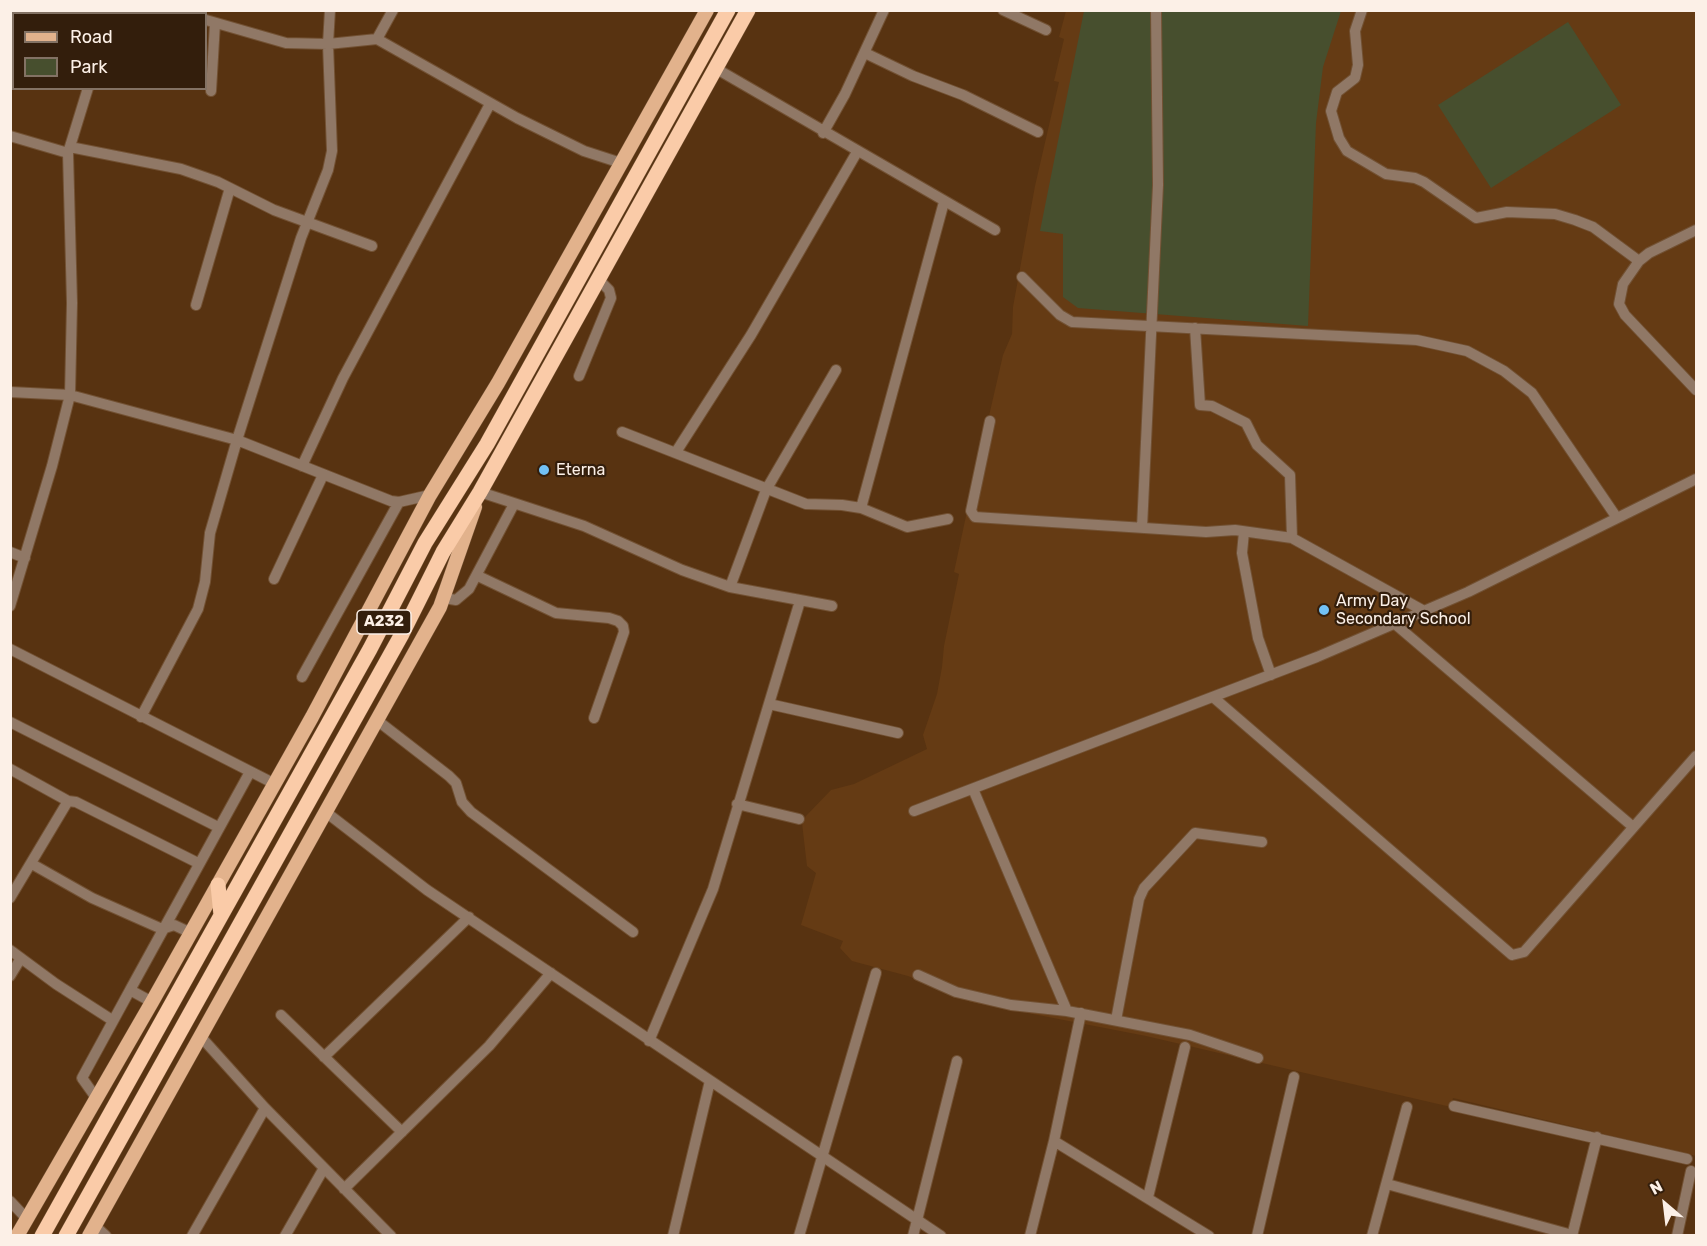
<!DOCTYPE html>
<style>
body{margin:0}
#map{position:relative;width:1707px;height:1246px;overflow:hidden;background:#583311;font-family:Rubik,sans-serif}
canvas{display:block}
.frame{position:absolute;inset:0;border:12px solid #fcf0e7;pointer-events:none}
.legend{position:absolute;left:12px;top:12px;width:195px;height:78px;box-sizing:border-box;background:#331e0c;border:2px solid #837264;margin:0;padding:8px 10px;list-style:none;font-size:18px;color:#fcf0e7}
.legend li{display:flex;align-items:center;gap:12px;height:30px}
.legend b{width:30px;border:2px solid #837264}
.north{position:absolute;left:1635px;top:1174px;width:60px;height:60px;-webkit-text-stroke:4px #331e0c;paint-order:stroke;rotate:332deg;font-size:16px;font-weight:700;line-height:24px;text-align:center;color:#fcf0e7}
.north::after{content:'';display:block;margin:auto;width:21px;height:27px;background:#fcf0e7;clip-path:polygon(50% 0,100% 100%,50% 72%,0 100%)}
</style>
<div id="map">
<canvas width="1707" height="1246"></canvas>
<div class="frame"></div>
<ul class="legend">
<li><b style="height:8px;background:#e2b28c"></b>Road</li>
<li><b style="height:16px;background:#474f2e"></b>Park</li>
</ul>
<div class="north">N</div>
</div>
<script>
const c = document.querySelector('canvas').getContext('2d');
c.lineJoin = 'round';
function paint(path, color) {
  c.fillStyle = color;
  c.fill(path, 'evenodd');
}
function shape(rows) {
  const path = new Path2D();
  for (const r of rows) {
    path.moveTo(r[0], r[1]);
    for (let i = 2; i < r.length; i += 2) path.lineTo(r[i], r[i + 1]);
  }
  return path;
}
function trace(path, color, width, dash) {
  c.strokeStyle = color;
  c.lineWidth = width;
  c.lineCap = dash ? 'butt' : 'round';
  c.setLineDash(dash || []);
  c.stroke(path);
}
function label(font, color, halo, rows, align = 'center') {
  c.font = font + ' Rubik,sans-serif';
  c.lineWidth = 4.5;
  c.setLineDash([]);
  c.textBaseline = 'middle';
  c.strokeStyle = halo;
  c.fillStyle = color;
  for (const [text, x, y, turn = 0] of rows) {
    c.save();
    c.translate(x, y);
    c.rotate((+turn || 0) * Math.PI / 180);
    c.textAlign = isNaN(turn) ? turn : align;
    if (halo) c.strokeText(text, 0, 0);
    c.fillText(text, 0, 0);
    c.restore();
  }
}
paint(shape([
 [1066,11,1696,11,1696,1156,1453,1098,1451,1107,1146,1036,971,1002,908,976,852,961,840,948,843,941,801,925,816,873,807,866,802,823,806,816,831,790,854,784,927,749,923,735,937,694,942,667,944,646,959,574,954,572,966,516,1003,355,1012,334,1013,307,1035,186,1059,82,1054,81,1064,39,1059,37]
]), '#653b14');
paint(shape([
 [1084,11,1341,11,1323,67,1316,123,1308,326,1078,308,1063,297,1063,234,1040,231],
 [1568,22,1621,105,1491,188,1438,105]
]), '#474f2e');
const minor = shape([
 [181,10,189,14],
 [1003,10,1046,30],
 [1362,10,1355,31,1358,65,1355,78,1337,92,1331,111,1339,138,1347,151,1386,174,1415,178,1424,182,1476,218,1507,212,1555,214,1575,220,1593,227,1639,261],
 [118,14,119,10],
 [206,20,286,43,328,44,377,39,517,118,584,151,621,163],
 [377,39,393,10],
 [865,53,913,76,963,95,1038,132],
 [715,68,995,230],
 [211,91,215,23],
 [823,133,845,94,884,10],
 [10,136,68,153],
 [70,147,181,169,218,182,274,210,372,246],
 [1696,230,1649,253,1639,261,1623,284,1619,304,1625,315,1696,390],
 [1022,277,1060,315,1072,322,1417,340,1467,351,1504,371,1532,393,1617,518],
 [196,305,230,188],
 [1195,328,1200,405,1212,406,1246,423,1257,445,1290,475,1292,538],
 [579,376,611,298,609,290,599,280],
 [10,392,70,395,237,440,391,501,399,502,430,495],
 [990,421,971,511,975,517,1206,532,1235,530,1292,538,1424,611],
 [622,432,806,504,842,505,861,508,907,527,948,519],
 [676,452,751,335,857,152],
 [302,466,343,378,490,104],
 [480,492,584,526,682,570,730,587,832,606],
 [861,508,944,202],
 [1142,528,1158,185,1156,10],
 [1244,532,1242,553,1258,638,1271,675],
 [10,552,25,558],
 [478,576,556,613,609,618,618,621,623,626,624,632,594,718],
 [274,579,323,475],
 [730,587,766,490,836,370],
 [444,598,456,600,469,589,514,504],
 [10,606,52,466,70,395,72,303,68,153,88,88],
 [1395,624,1632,826],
 [10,649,275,784],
 [302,677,399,502],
 [1213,697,1512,955,1524,952,1696,756],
 [769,704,898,733],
 [141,717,198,609,205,582,210,533,237,440,301,238,328,170,332,151,328,44,330,10],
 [378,721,449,776,456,783,462,802,471,812,633,932],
 [10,722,218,827],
 [10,769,68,801,76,802,198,863],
 [973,789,1067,1011],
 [737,804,799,819],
 [914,811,1317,657,1468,592,1696,479],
 [327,813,427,890,941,1236],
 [32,864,92,898,162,929,174,925,191,933],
 [10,898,68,801],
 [10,950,56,984,112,1020],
 [918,975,956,992,1011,1005,1067,1011,1190,1035,1258,1058],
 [10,976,21,958],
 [152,1002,130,990,250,772],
 [281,1015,402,1132],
 [1116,1020,1139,899,1144,888,1195,833,1262,842],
 [202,1038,265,1108,391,1236],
 [649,1041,713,889,800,601],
 [324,1057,469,917],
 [97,1099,82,1078,130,990],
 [1454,1106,1687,1159],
 [1054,1141,1081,1013],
 [1387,1184,1572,1235],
 [344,1189,489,1046,551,973],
 [1148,1197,1185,1047],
 [10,1201,27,1219],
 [94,1225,106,1236],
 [192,1236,265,1108],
 [285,1236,324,1168],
 [673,1236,710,1081],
 [799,1236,876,973],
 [913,1236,957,1061],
 [1030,1236,1054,1141,1209,1236],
 [1257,1236,1294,1077],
 [1372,1236,1407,1107],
 [1572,1236,1597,1137],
 [1677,1236,1691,1171]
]);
const major = shape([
 [17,1236,152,1002,312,717,430,495,498,383,707,10],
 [89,1236,440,607,475,507]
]);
const highway = shape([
 [218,885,221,915],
 [42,1236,370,649,425,543,487,444,728,10],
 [66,1236,402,634,443,552,480,492,748,10]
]);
trace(minor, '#725133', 12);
trace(major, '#725133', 15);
trace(highway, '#725133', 16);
trace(minor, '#907866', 10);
trace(major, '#e2b28c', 14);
trace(highway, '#facba8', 15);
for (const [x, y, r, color] of [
 [544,470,6,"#72c1f5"],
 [1324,610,6,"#72c1f5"]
]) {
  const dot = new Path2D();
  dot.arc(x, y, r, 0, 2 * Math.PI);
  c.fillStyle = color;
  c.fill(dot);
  trace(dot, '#331e0c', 2);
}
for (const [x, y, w] of [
 [384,622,54]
]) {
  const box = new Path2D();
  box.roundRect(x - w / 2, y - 12, w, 24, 4.5);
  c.fillStyle = '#331e0c';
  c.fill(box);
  trace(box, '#fcf0e7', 1.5);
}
label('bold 15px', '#fcf0e7', null, [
 ["A232",384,622]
]);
label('16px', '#fcf0e7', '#331e0c', [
 ["Eterna",556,470],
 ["Army Day",1336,601],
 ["Secondary School",1336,619]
], 'left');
</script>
